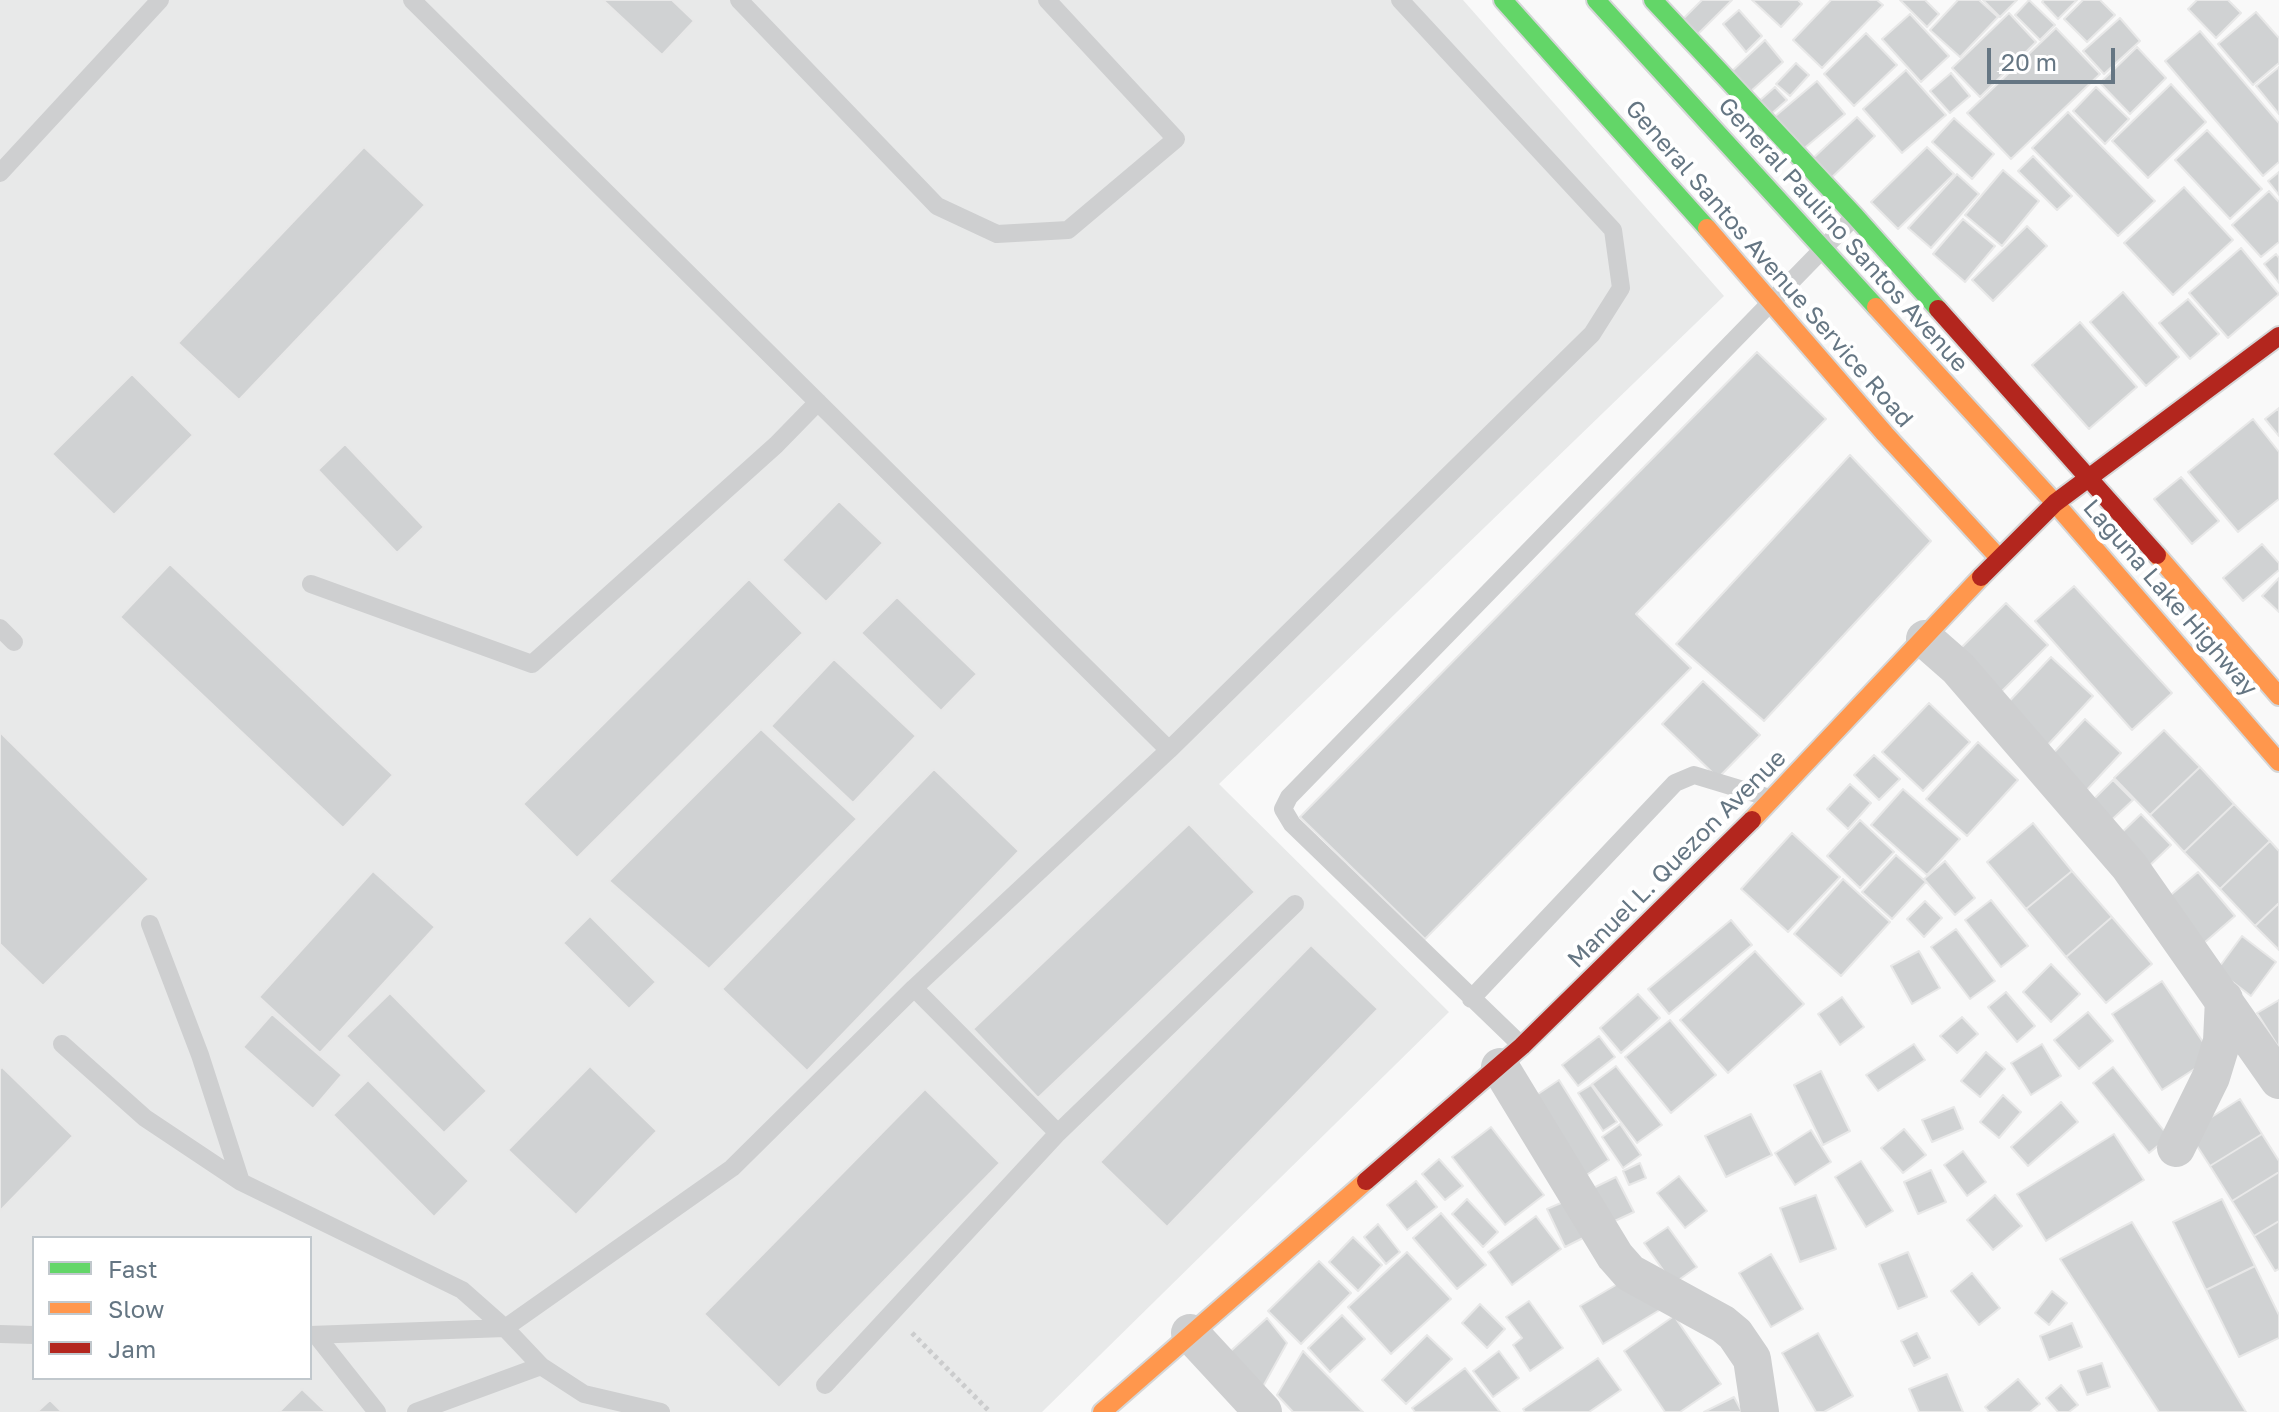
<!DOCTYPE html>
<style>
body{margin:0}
#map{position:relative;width:2279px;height:1412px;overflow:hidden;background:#f9f9f9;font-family:"Golos Text",sans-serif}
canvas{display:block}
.legend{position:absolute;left:32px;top:1236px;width:280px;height:144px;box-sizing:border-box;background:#fff;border:2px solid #c1c8cd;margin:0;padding:10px 14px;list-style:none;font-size:24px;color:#657683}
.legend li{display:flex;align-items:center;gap:16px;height:40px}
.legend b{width:40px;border:2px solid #c1c8cd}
.scale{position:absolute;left:1987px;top:48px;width:128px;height:36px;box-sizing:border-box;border:4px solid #657683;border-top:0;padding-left:10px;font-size:24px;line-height:28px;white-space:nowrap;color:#657683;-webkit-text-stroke:6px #fff;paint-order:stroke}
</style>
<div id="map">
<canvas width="2279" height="1412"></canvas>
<ul class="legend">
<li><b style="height:10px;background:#63d668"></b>Fast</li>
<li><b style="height:10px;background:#ff974d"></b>Slow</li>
<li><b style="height:10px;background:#b3261e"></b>Jam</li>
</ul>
<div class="scale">20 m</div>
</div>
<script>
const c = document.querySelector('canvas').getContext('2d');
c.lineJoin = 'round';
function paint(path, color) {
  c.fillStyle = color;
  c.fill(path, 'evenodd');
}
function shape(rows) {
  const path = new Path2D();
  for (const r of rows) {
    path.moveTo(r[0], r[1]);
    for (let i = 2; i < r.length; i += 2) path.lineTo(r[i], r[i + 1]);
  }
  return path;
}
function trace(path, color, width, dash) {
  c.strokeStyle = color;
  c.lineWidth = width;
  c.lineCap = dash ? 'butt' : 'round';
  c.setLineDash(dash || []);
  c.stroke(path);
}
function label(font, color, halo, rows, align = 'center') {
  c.font = font + ' "Golos Text",sans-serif';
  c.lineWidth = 8;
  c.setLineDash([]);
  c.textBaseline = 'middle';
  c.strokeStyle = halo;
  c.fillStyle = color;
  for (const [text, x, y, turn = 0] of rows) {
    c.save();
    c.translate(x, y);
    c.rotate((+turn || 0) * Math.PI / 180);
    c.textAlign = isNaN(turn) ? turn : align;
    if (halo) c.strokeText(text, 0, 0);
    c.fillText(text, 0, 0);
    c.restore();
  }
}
paint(shape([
 [0,0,1463,0,1724,296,1219,784,1449,1012,1042,1412,0,1412],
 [34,1238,310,1238,310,1378,34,1378]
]), '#e8e9e9');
const building = shape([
 [603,0,672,0,694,21,662,55,603,0],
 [1702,0,1732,0,1696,36,1681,21,1702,0],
 [1752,0,1798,0,1802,4,1781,27,1752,0],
 [1831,0,1877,0,1883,5,1822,68,1793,40,1831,0],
 [1900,0,1925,0,1939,14,1927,27,1900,0],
 [1958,0,1979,0,1998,17,1960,57,1930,30,1958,0],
 [1983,0,2017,0,2000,17,1983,0],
 [2029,0,2055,25,2040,40,2015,15,2029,0],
 [2044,0,2077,0,2058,19,2042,2,2044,0],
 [2083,0,2100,0,2115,15,2087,42,2064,19,2083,0],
 [2197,0,2228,0,2241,13,2216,38,2188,9,2197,0],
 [1739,10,1762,36,1746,52,1723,24,1739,10],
 [2256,12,2279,38,2279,63,2253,85,2218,44,2256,12],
 [2009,13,2036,42,1980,97,1952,68,2009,13],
 [1910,14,1949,56,1921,82,1882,39,1910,14],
 [2120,18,2140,41,2104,74,2083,51,2120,18],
 [2056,28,2100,74,2011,159,1967,113,2056,28],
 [2200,31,2279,123,2279,162,2263,176,2165,61,2200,31],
 [1866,33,1897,65,1854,106,1824,74,1866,33],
 [1765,40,1783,62,1749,93,1731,72,1765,40],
 [2137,47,2166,78,2130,114,2100,83,2137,47],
 [1796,63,1809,75,1790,96,1776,84,1796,63],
 [2279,67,2279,114,2256,86,2279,67],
 [1906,70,1946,115,1902,153,1863,109,1906,70],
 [1951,73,1970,96,1950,113,1930,91,1951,73],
 [1817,81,1845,114,1801,151,1773,118,1817,81],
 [2171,84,2206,122,2148,178,2112,141,2171,84],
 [1775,87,1787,100,1770,115,1758,102,1775,87],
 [2096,87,2129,119,2105,144,2073,111,2096,87],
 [2068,112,2155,201,2118,236,2032,148,2068,112],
 [1857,117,1875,136,1828,181,1810,161,1857,117],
 [1954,118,1994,154,1972,179,1932,142,1954,118],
 [2207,130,2262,189,2230,219,2175,160,2207,130],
 [364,147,425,205,239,400,178,343,364,147],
 [1927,147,1954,174,1898,229,1871,202,1927,147],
 [2033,156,2072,196,2057,210,2018,171,2033,156],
 [2003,170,2039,201,2002,246,1965,215,2003,170],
 [2279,172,2279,195,2268,181,2279,172],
 [1957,174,1979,194,1931,248,1908,228,1957,174],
 [2184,187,2233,240,2173,295,2124,243,2184,187],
 [2269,191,2279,202,2279,242,2261,257,2232,225,2269,191],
 [1963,219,1995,246,1965,282,1933,254,1963,219],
 [2027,226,2047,246,1993,301,1972,280,2027,226],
 [2241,248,2279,294,2228,338,2189,293,2241,248],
 [2276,254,2279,258,2279,283,2264,264,2276,254],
 [2123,292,2179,357,2146,386,2090,322,2123,292],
 [2188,299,2219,334,2190,359,2159,323,2188,299],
 [2080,322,2137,387,2089,429,2032,365,2080,322],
 [1757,352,1826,419,1636,614,1691,668,1425,939,1300,817,1757,352],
 [132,374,193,435,114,515,52,454,132,374],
 [2279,408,2279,436,2265,419,2279,408],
 [2253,419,2279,452,2279,499,2238,532,2188,472,2253,419],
 [345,444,424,527,397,553,318,470,345,444],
 [1850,455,1931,541,1764,721,1676,644,1850,455],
 [2181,477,2219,521,2192,544,2154,499,2181,477],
 [839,501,883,543,826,602,782,560,839,501],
 [2262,544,2279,563,2279,570,2243,601,2223,578,2262,544],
 [170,564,393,775,343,828,120,617,170,564],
 [2279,578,2279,612,2262,596,2279,578],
 [749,579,803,633,577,858,523,804,749,579],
 [2074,586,2172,693,2132,730,2035,621,2074,586],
 [897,597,977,674,941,711,861,633,897,597],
 [2006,603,2048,645,2001,692,1960,649,2006,603],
 [2051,657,2093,696,2044,749,2002,709,2051,657],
 [834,659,916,736,853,803,771,726,834,659],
 [1703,681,1760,735,1718,778,1662,724,1703,681],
 [1929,703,1970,742,1923,791,1882,752,1929,703],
 [2085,719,2121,753,2083,794,2047,760,2085,719],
 [761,729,857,819,709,969,609,881,761,729],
 [2164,730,2200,767,2150,815,2114,778,2164,730],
 [0,732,149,879,43,986,0,944,0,732],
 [1978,742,2018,780,1967,836,1926,799,1978,742],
 [1874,755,1900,779,1879,800,1854,775,1874,755],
 [2200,767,2234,804,2184,852,2150,815,2200,767],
 [934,769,1019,851,807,1071,722,989,934,769],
 [2113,780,2133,800,2104,827,2085,808,2113,780],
 [1850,784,1871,803,1848,829,1827,809,1850,784],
 [1903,789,1960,839,1927,875,1871,825,1903,789],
 [2234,804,2270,841,2220,889,2184,852,2234,804],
 [2141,814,2171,845,2144,871,2114,840,2141,814],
 [1860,820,1894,852,1860,888,1827,856,1860,820],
 [2033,823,2072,871,2026,909,1987,862,2033,823],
 [1189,824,1255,892,1038,1098,973,1029,1189,824],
 [1792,833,1840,877,1788,932,1741,889,1792,833],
 [2270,841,2279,851,2279,903,2255,926,2220,889,2270,841],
 [1896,855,1926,882,1892,919,1862,892,1896,855],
 [1945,861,1975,898,1955,915,1924,879,1945,861],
 [373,871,435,927,320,1053,259,997,373,871],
 [2072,871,2112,917,2066,957,2026,909,2072,871],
 [2198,872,2235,916,2204,943,2166,899,2198,872],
 [1843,879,1890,922,1841,976,1794,934,1843,879],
 [1991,900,2028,946,2001,967,1965,920,1991,900],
 [1925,901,1942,918,1924,937,1907,919,1925,901],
 [2279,903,2279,950,2255,926,2279,903],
 [590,916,656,982,629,1009,563,943,590,916],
 [2112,917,2152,964,2106,1003,2066,957,2112,917],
 [1731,920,1752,945,1669,1014,1648,989,1731,920],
 [1956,929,1995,981,1970,999,1931,947,1956,929],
 [2242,936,2276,962,2251,996,2217,970,2242,936],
 [1311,945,1378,1009,1167,1227,1100,1162,1311,945],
 [1755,951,1804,1004,1728,1073,1680,1020,1755,951],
 [1919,951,1940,988,1912,1004,1891,966,1919,951],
 [2051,964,2080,994,2051,1022,2023,992,2051,964],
 [2162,981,2213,1057,2162,1090,2112,1014,2162,981],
 [2006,992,2035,1026,2017,1042,1988,1007,2006,992],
 [390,993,487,1091,444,1133,346,1036,390,993],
 [1638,994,1660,1018,1621,1053,1600,1028,1638,994],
 [1842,997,1864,1027,1840,1045,1818,1014,1842,997],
 [2279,1000,2279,1048,2257,1013,2279,1000],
 [2088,1012,2113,1041,2079,1069,2054,1040,2088,1012],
 [272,1014,342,1075,313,1109,243,1047,272,1014],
 [1962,1017,1978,1034,1957,1053,1940,1036,1962,1017],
 [1670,1020,1716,1075,1671,1113,1625,1057,1670,1020],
 [1599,1036,1615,1057,1578,1086,1562,1065,1599,1036],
 [1914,1044,1925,1060,1878,1091,1866,1075,1914,1044],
 [2042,1044,2061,1076,2031,1095,2011,1063,2042,1044],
 [1986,1052,2005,1069,1980,1097,1961,1081,1986,1052],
 [590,1066,657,1131,576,1215,508,1150,590,1066],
 [1616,1066,1662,1125,1637,1143,1592,1084,1616,1066],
 [2,1067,73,1136,0,1211,0,1069,2,1067],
 [2113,1067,2169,1137,2149,1153,2093,1083,2113,1067],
 [1821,1071,1850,1131,1823,1145,1794,1085,1821,1071],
 [368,1080,469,1181,434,1217,333,1115,368,1080],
 [1559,1080,1609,1160,1576,1182,1526,1102,1559,1080],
 [1591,1085,1617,1122,1603,1131,1578,1093,1591,1085],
 [925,1089,1000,1163,779,1388,704,1314,925,1089],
 [2003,1095,2021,1112,1999,1138,1980,1122,2003,1095],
 [2240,1099,2262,1134,2210,1166,2188,1132,2240,1099],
 [2061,1102,2078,1122,2028,1166,2011,1147,2061,1102],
 [1954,1107,1963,1129,1932,1142,1922,1120,1954,1107],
 [1751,1114,1772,1155,1726,1177,1705,1136,1751,1114],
 [1620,1124,1641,1155,1623,1168,1602,1137,1620,1124],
 [1491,1127,1544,1195,1505,1225,1452,1157,1491,1127],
 [1904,1129,1926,1155,1903,1173,1881,1148,1904,1129],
 [1811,1130,1831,1162,1795,1185,1775,1153,1811,1130],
 [2114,1134,2144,1180,2046,1241,2017,1194,2114,1134],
 [2262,1134,2279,1161,2279,1172,2232,1201,2210,1166,2262,1134],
 [1963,1151,1986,1182,1967,1196,1944,1165,1963,1151],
 [1439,1159,1463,1186,1445,1200,1422,1174,1439,1159],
 [1861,1161,1893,1211,1866,1227,1835,1177,1861,1161],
 [1640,1163,1646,1178,1629,1185,1623,1171,1640,1163],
 [1931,1170,1946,1202,1918,1214,1904,1182,1931,1170],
 [2279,1172,2279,1221,2254,1236,2232,1201,2279,1172],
 [1679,1176,1707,1211,1685,1228,1657,1193,1679,1176],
 [1616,1177,1634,1212,1604,1226,1587,1191,1616,1177],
 [1416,1181,1437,1207,1407,1230,1387,1205,1416,1181],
 [1816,1195,1836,1249,1800,1262,1780,1208,1816,1195],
 [1995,1195,2022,1226,1993,1250,1967,1220,1995,1195],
 [1467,1199,1498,1232,1483,1247,1452,1214,1467,1199],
 [2222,1199,2255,1266,2206,1290,2173,1222,2222,1199],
 [1568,1200,1585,1237,1565,1247,1547,1209,1568,1200],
 [1441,1213,1486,1265,1457,1289,1413,1238,1441,1213],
 [1536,1216,1561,1249,1512,1285,1488,1252,1536,1216],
 [2279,1221,2279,1269,2275,1271,2254,1236,2279,1221],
 [2132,1222,2246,1412,2159,1412,2060,1259,2132,1222],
 [1378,1224,1400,1252,1386,1264,1364,1237,1378,1224],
 [1668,1227,1697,1267,1673,1284,1644,1243,1668,1227],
 [1353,1237,1382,1265,1358,1291,1329,1262,1353,1237],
 [1407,1252,1451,1299,1391,1354,1348,1307,1407,1252],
 [1908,1252,1927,1297,1898,1309,1879,1264,1908,1252],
 [1771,1254,1803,1309,1771,1327,1739,1273,1771,1254],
 [1319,1261,1351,1293,1301,1344,1268,1311,1319,1261],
 [2255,1266,2279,1315,2279,1338,2239,1357,2206,1290,2255,1266],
 [1645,1268,1668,1305,1603,1344,1580,1306,1645,1268],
 [1972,1273,2000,1308,1979,1325,1951,1291,1972,1273],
 [2052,1291,2067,1303,2049,1325,2035,1313,2052,1291],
 [1529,1301,1563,1348,1530,1371,1513,1345,1522,1338,1506,1317,1529,1301],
 [1480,1304,1505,1329,1487,1348,1462,1323,1480,1304],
 [1342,1315,1365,1339,1330,1372,1308,1348,1342,1315],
 [1674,1316,1721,1384,1680,1412,1665,1412,1624,1351,1674,1316],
 [1267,1318,1287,1343,1260,1392,1222,1359,1267,1318],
 [2072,1323,2082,1347,2049,1360,2040,1336,2072,1323],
 [1818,1333,1853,1396,1824,1412,1816,1412,1782,1353,1818,1333],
 [1917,1333,1930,1358,1914,1366,1901,1341,1917,1333],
 [1427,1335,1452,1359,1406,1404,1382,1380,1427,1335],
 [1303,1351,1363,1412,1293,1412,1277,1395,1303,1351],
 [1499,1351,1519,1378,1493,1397,1473,1371,1499,1351],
 [1598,1358,1621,1390,1589,1412,1525,1412,1523,1409,1598,1358],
 [2102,1363,2110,1387,2087,1395,2078,1371,2102,1363],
 [1465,1368,1500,1412,1415,1412,1412,1408,1465,1368],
 [1947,1374,1963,1412,1919,1412,1909,1389,1947,1374],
 [2018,1379,2040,1404,2030,1412,1989,1412,1985,1407,2018,1379],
 [2061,1385,2078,1405,2069,1412,2058,1412,2046,1398,2061,1385],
 [302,1389,326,1412,279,1412,302,1389],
 [1734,1397,1742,1412,1704,1412,1734,1397],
 [50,1400,62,1412,37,1412,50,1400]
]);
paint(building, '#d0d2d3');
trace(building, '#e8e8e8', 2);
const fast = shape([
 [1503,0,1707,228],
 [1596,0,1876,307],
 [1653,0,1855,216,1938,309]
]);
const slow = shape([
 [1707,228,1885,434,1999,558],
 [1876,307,2055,503,2279,762],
 [2157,555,2279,696],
 [1752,820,1981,577],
 [1102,1412,1366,1181]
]);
const jam = shape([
 [1938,309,2157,555],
 [1981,577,2055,503,2279,336],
 [1366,1181,1522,1046,1752,820]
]);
trace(fast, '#d5d6d7', 22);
trace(slow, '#d5d6d7', 22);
trace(jam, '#d5d6d7', 22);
trace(shape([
 [912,1333,990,1412]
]), '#cbcccd', 5, [4, 4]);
trace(shape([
 [412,0,1169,750],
 [739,0,937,206,997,234,1068,230,1176,139,1047,0],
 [0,173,160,0],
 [311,584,532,664,776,445,818,402],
 [0,628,14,642],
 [150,924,200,1055,241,1182],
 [914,988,1058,1133],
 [1471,999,1675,783,1694,775,1770,798],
 [62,1044,145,1118,241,1182,462,1290,505,1328,541,1366,584,1394,661,1412],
 [1522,1046,1292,824,1283,809,1289,797,1855,216],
 [0,1334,34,1335],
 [310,1335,505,1328,732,1168,914,988,1169,750,1592,334,1621,288,1613,230,1400,0],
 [316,1335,377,1412],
 [825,1385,1058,1133,1295,904],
 [416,1412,541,1366]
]), '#cecfd0', 18);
trace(shape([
 [1925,639,1958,668,2129,866,2279,1080],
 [1500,1067,1615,1256,1630,1273,1723,1324,1735,1334,1752,1359,1760,1412],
 [2176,1148,2211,1077,2222,1041,2224,999],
 [1190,1333,1263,1412]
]), '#cecfd0', 38);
trace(fast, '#63d668', 18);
trace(slow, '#ff974d', 18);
trace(jam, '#b3261e', 18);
label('24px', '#657683', '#fff', [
 ["General Paulino Santos Avenue",1843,235,48],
 ["General Santos Avenue Service Road",1769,264,49],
 ["Laguna Lake Highway",2170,598,49],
 ["Manuel L. Quezon Avenue",1677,859,-45]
]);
</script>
